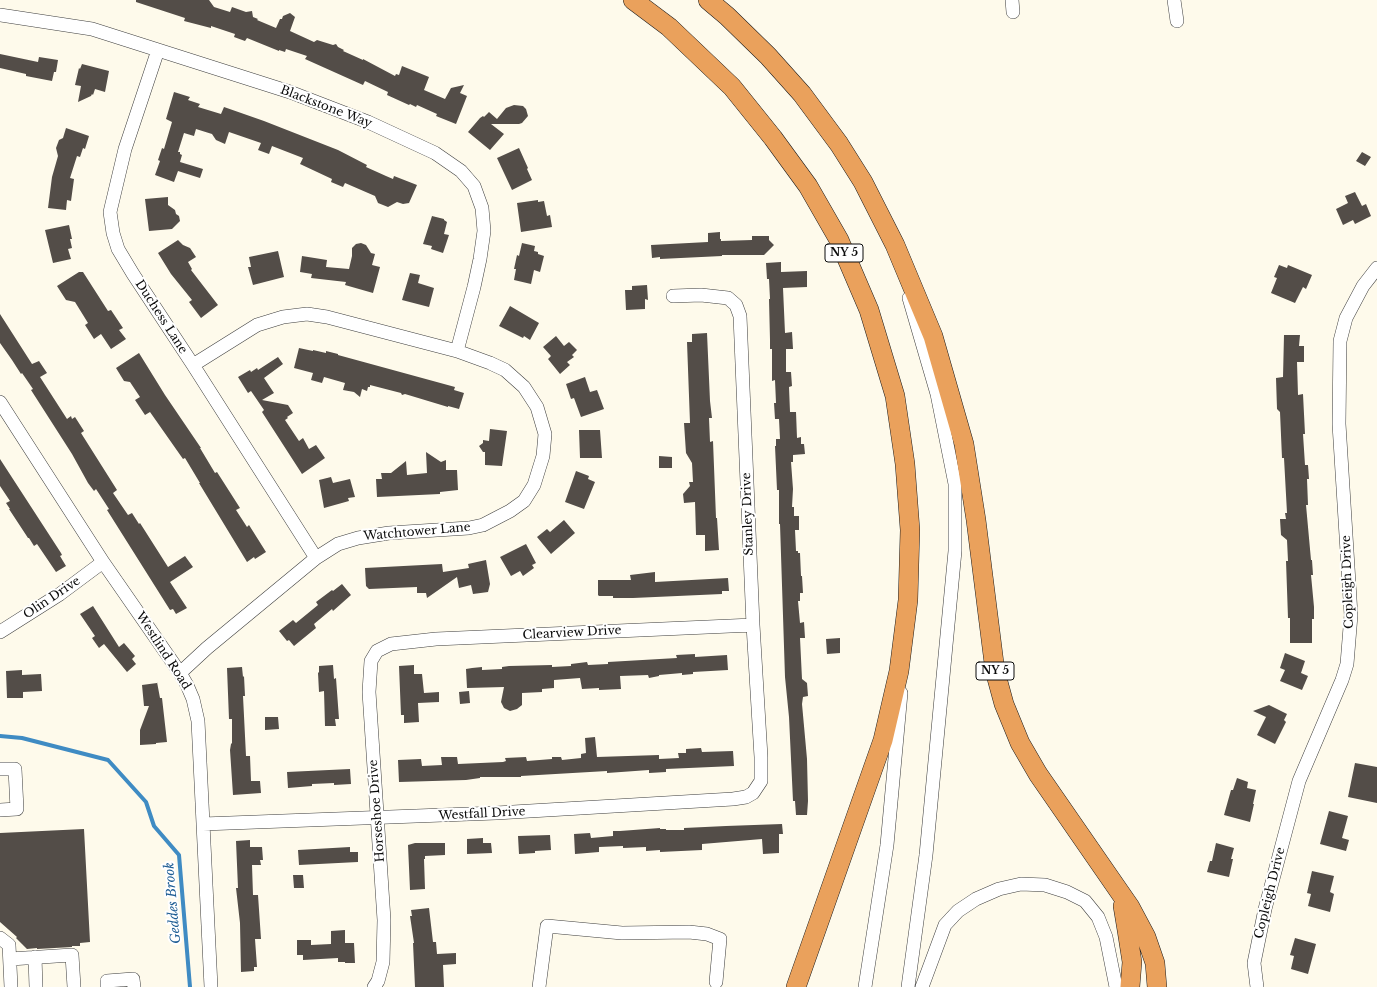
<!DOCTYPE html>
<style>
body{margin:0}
canvas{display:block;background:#fefaeb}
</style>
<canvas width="1377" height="987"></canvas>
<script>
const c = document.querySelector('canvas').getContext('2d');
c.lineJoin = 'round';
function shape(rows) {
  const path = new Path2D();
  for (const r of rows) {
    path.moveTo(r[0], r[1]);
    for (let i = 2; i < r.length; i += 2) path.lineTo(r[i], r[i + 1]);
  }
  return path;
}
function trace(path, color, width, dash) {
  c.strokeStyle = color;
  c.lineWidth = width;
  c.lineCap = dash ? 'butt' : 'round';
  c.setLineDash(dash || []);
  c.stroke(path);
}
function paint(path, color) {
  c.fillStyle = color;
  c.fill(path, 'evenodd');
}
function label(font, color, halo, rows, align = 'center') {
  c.font = font + ' "Libre Baskerville",serif';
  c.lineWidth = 4;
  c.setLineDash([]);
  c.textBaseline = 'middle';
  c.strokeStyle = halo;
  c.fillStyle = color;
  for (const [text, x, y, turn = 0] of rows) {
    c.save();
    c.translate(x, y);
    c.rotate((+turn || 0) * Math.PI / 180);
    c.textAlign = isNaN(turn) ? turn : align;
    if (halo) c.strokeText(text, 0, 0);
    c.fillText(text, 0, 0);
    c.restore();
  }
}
trace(shape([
 [0,736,22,738,108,760,146,802,154,826,179,855,190,987]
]), '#3f8bc3', 4);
paint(shape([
 [136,0,209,0,214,7,230,12,232,7,246,12,252,11,253,17,258,19,257,20,276,28,280,19,282,19,283,16,290,13,295,17,290,31,314,42,317,40,333,45,336,44,338,47,344,50,343,51,363,60,363,59,395,76,396,74,399,75,402,66,429,77,424,90,445,99,451,88,464,85,460,93,467,96,456,124,436,116,437,114,417,105,416,107,410,104,409,105,387,95,388,92,365,81,363,85,305,59,307,56,286,49,285,52,279,50,279,51,247,38,245,41,234,37,235,34,211,26,211,28,184,21,185,18,136,2],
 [0,54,38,62,39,57,58,60,56,72,54,72,52,81,26,76,26,74,0,68],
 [82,64,109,71,105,92,95,89,93,95,92,94,91,96,78,102,81,86,75,85,79,68,80,69],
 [174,92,190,97,188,100,200,104,198,107,221,114,224,107,264,121,338,150,367,165,366,167,386,176,393,179,394,176,417,185,409,203,403,204,397,202,388,207,378,203,375,196,345,183,343,187,331,182,332,179,300,164,303,158,272,146,269,154,258,150,261,143,229,132,225,144,216,140,212,134,196,129,194,136,184,133,178,152,180,152,180,154,182,155,180,162,203,169,200,178,178,171,174,182,155,175,160,161,158,160,162,148,164,149,172,122,166,119],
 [514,105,523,106,526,109,528,116,522,123,519,124,491,124,504,134,490,150,468,132,480,118,483,116,484,117,489,112,497,119,506,108],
 [66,128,89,136,85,149,83,148,80,157,77,156,70,178,74,179,71,201,67,200,66,210,48,208,52,177,58,156,56,148,59,140,63,138],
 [519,148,528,168,527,169,532,180,512,190,497,158],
 [1362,152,1371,157,1365,166,1356,161],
 [1355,192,1362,206,1366,204,1371,216,1355,224,1353,220,1343,225,1336,209,1348,203,1345,196],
 [168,197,168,205,175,210,176,214,179,216,180,221,172,229,149,231,145,199],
 [538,200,538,202,544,201,547,216,550,215,552,227,521,232,517,203],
 [432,216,444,219,444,220,447,222,444,234,449,235,443,253,431,249,432,246,423,244],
 [69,225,72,239,70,239,72,248,68,249,71,259,53,263,45,230],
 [720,232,720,239,721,239,721,241,752,240,752,236,769,236,769,240,774,245,764,255,722,255,722,256,660,259,660,257,652,258,651,245,708,242,708,233],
 [178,240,183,245,190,248,196,257,188,262,192,269,191,270,218,305,201,318,189,302,192,300,171,274,158,253],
 [361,243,366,245,371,253,375,254,372,265,380,267,373,293,345,285,346,282,311,278,312,274,300,272,302,256,327,260,326,267,349,269,352,256,352,248,356,244],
 [522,243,535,246,534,251,538,252,538,254,544,256,540,272,534,270,531,284,514,280,516,269,514,269,517,255,519,256],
 [278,251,284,277,253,285,248,267,251,267,249,257],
 [781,262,781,272,807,271,807,287,783,288,785,333,792,332,793,349,786,349,786,372,791,372,792,386,789,387,790,412,796,412,797,438,801,437,801,444,804,444,805,454,793,455,793,462,791,462,793,489,792,507,794,507,794,516,799,516,799,530,795,530,796,551,798,551,798,553,800,553,801,576,802,576,803,593,800,593,800,601,798,601,800,623,804,622,805,638,800,638,802,679,807,683,808,696,803,697,802,704,807,759,808,801,807,815,796,815,795,801,793,801,789,717,785,677,780,524,779,524,779,490,777,490,775,446,776,446,776,439,780,439,779,419,775,419,774,403,776,403,775,380,772,381,772,349,770,349,770,340,769,299,770,299,769,279,767,279,766,263],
 [1279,265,1287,268,1288,265,1312,275,1306,289,1303,287,1295,303,1271,293,1277,278,1274,277],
 [79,272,83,272,108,311,111,310,123,328,119,330,126,339,111,349,101,334,94,339,85,325,88,323,75,302,66,300,57,286],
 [410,273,420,275,418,283,434,288,429,307,402,300],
 [647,285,648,300,645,299,645,309,626,310,625,290,632,290,632,286],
 [510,306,539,323,530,340,524,336,523,338,499,326],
 [0,314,32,364,39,361,47,373,40,377,67,419,71,416,72,419,75,417,84,431,81,433,117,490,113,493,128,515,132,513,139,524,140,523,168,567,185,556,193,567,170,582,187,608,176,614,173,609,170,610,107,510,109,509,96,489,94,491,88,483,72,454,31,390,33,389,22,373,21,374,12,360,0,343],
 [707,333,710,401,712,418,709,418,710,442,713,441,716,518,717,518,719,550,705,551,705,535,696,535,695,502,684,503,683,494,690,486,689,482,693,482,692,463,686,453,684,423,690,423,687,342,692,342,692,334],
 [1284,335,1300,335,1299,346,1304,346,1304,362,1297,362,1298,395,1303,394,1305,434,1303,434,1305,465,1308,465,1309,479,1307,479,1308,505,1306,505,1311,560,1312,560,1313,575,1311,575,1314,607,1314,619,1312,619,1312,643,1290,643,1290,618,1288,618,1286,561,1288,561,1287,540,1281,535,1280,519,1286,519,1285,513,1287,513,1284,458,1282,458,1280,412,1277,409,1276,378,1283,377],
 [556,336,564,346,569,342,577,350,572,355,574,357,567,362,570,365,560,374,548,359,551,356,543,347],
 [299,348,313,351,313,350,326,353,326,351,338,354,338,355,455,387,454,390,464,393,459,409,448,406,448,407,405,394,402,395,401,393,370,385,370,387,368,387,367,391,362,389,360,397,354,392,343,390,345,383,324,377,322,383,311,380,313,373,294,368],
 [139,353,165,395,201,448,200,448,215,473,217,472,240,508,236,510,247,527,249,525,266,552,255,559,254,557,247,562,199,483,200,483,185,458,183,459,150,412,145,415,135,400,140,397,130,382,124,381,116,368],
 [278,357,283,364,264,378,274,393,262,400,288,405,293,413,287,417,288,418,285,420,299,441,303,438,309,449,316,445,325,458,302,474,262,412,264,410,251,391,248,393,238,377,250,370,251,372,257,368,258,370],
 [585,377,590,392,597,390,604,409,581,417,574,398,571,399,566,384],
 [490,429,507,431,502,466,485,465,485,452,483,452,479,446,483,443,483,440,489,441],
 [579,430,600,430,602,458,580,458],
 [426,452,441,462,446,460,446,470,457,470,458,490,440,492,440,494,377,497,376,479,382,479,381,473,391,473,406,461,407,475,427,473],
 [659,456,672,457,672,468,659,468],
 [0,459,61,553,62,555,60,556,66,566,56,572,37,544,34,546,29,538,28,538,9,509,10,509,6,503,10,501,0,486],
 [576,471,589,476,588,479,595,482,584,509,565,502],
 [331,477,333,483,350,479,355,497,348,498,349,501,324,508,319,480],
 [564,520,575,533,551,554,537,537,547,529,550,532],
 [526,544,536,563,532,565,534,568,523,576,520,571,511,576,500,557],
 [486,560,490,584,488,592,473,594,471,585,459,588,457,577,427,598,426,593,417,593,417,587,369,589,366,586,365,568,442,564,443,572,469,568,468,564],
 [655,572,655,582,728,578,729,591,722,591,722,594,633,598,613,598,613,596,599,596,598,595,598,580,631,580,630,575],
 [342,584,351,595,333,611,332,609,314,624,316,628,294,646,289,640,287,641,279,631,293,620,296,623,318,605,316,602,332,590,333,591],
 [93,606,119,647,124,643,135,656,132,659,136,664,127,672,104,644,99,648,92,638,95,636,80,614],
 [840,638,840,653,827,654,826,639],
 [1285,653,1305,661,1301,673,1308,676,1302,690,1280,681,1285,670,1280,668],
 [695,654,695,657,727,655,728,670,693,672,693,674,682,675,682,673,659,675,659,676,649,678,648,675,620,676,621,689,599,690,599,688,582,689,580,678,554,680,554,688,542,689,542,692,522,693,522,705,517,709,510,711,504,708,501,702,504,687,467,688,466,669,472,668,482,667,482,670,502,669,502,667,509,666,552,665,552,667,571,666,571,664,587,662,588,665,608,664,608,662,677,658,676,655],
 [333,665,334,679,336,678,339,719,335,719,336,726,325,726,324,691,319,692,318,673,319,672,319,666],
 [414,665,414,674,422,674,424,693,439,692,439,702,418,703,419,722,404,723,404,715,401,715,399,666],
 [242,667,243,677,244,676,245,696,243,696,246,756,250,756,251,781,260,781,261,793,233,795,230,750,231,744,232,743,232,719,229,719,227,668],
 [22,670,22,675,41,674,42,691,23,692,23,698,7,698,6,671],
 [157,682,160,698,162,698,167,742,156,743,156,744,140,745,140,730,149,706,144,706,142,685,157,683],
 [469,691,470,703,460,704,459,692],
 [1269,705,1287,714,1284,720,1286,722,1275,744,1257,735,1266,717,1253,711],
 [265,717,278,717,279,729,265,730],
 [595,737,597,757,659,755,659,759,679,758,678,753,686,753,686,749,701,748,702,752,733,751,734,766,666,769,666,772,649,773,649,770,607,773,607,771,521,776,521,777,480,777,480,778,466,780,399,782,398,760,421,759,422,766,442,765,441,757,457,757,458,764,503,762,506,761,505,758,526,757,527,761,552,759,552,757,561,757,562,760,581,758,581,754,586,753,585,738],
 [1355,763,1377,767,1377,803,1348,797],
 [350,769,351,784,334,785,334,783,312,784,312,786,288,788,287,772],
 [1237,778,1248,782,1247,788,1256,790,1253,804,1254,804,1250,822,1224,815,1231,790,1233,790],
 [1329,811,1348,816,1342,838,1349,840,1346,851,1320,844],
 [782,824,783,834,779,834,779,853,763,854,762,839,702,844,702,850,660,852,660,850,646,851,646,847,623,848,623,846,599,847,599,852,575,854,574,834,590,833,591,838,613,836,613,831,620,831,660,828,660,829,666,829,666,830,684,830,684,828,726,826],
 [84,829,90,942,80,943,80,946,72,946,72,947,37,949,37,948,27,949,16,938,17,937,0,922,0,833],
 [550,835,551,850,535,851,535,853,519,854,518,836],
 [483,838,483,843,491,843,492,853,467,854,467,839],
 [250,840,250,847,262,847,263,860,260,860,261,865,252,865,253,895,258,895,261,939,255,939,257,967,254,967,254,971,241,972,240,923,236,888,238,888,236,841],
 [415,843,445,843,445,855,425,856,425,859,424,859,425,889,410,890,408,845],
 [1216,843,1234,848,1231,859,1233,859,1229,877,1207,872,1210,861,1212,861],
 [350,847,350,852,358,852,358,862,299,865,298,850],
 [1312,871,1334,876,1330,892,1334,894,1330,912,1308,906,1311,894,1307,893],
 [293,875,303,875,304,888,294,888],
 [429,908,433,942,436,942,437,954,456,953,456,964,443,965,444,987,415,987,413,943,414,943,410,916,412,916,411,910],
 [345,930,345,943,354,943,355,963,345,963,345,962,338,962,338,958,303,960,303,955,297,955,297,940,311,940,311,945,331,944,331,931],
 [1295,938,1316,944,1308,974,1291,969,1294,956,1290,955]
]), '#534d48');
const minor = shape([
 [1012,0,1013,12],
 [1174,0,1177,21],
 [0,15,92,29,290,92,368,122,435,153,461,171,474,186,482,208,484,231,480,259,474,287,457,351],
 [158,50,125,149,110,212,113,233,118,249,133,274,193,365,316,558],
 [0,402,103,562,180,673,187,685,193,699,198,721,211,987],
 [0,632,60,594,103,562],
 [180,673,207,648,316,558,338,544,358,538,389,533,469,528,483,525,510,511,524,501,534,485,543,456,545,434,537,407,524,387,505,370,490,363,457,351,327,317,307,314,283,317,257,325,193,365],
 [0,769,15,769,17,809,0,810],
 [203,824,496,813,733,799,746,797,753,793,761,781,761,757,753,625,740,316,736,305,728,298,701,295,673,296],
 [0,938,9,945,11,987],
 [35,957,36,987],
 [10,959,72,955,74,987],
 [107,987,107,981,133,979,134,987],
 [374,987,378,981,383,962,384,920,369,692,371,661,377,651,391,644,436,639,753,625],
 [539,987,547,926,622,933,689,932,707,934,720,939,716,982],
 [865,987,887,845,901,693],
 [908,987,926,855,955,551,955,484,937,394,909,298],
 [922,987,945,925,958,911,976,899,999,889,1021,884,1045,885,1067,892,1085,901,1098,917,1106,937,1116,987],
 [1257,987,1254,963,1265,909,1299,781,1342,680,1347,664,1351,615,1339,424,1340,341,1346,318,1363,286,1377,268]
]);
const highway = shape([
 [633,0,669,27,732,87,773,138,808,186,839,240,869,310,895,396,905,464,910,530,908,600,899,671,883,740,796,987],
 [708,0,727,16,768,56,802,94,839,144,863,182,895,245,933,336,964,444,976,520,995,671,1004,704,1020,743,1038,774,1130,907,1146,937,1155,963,1157,987],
 [1123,906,1127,930,1132,962,1130,987]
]);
trace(minor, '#3e3e3e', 14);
trace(highway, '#1c1c1c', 20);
trace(minor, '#fff', 13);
trace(highway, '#eaa15c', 19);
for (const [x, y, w] of [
 [844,253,38],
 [995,671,38]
]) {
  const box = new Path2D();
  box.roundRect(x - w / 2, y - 9, w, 18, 3);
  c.fillStyle = '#fff';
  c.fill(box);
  trace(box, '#0b0b0b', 1);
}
label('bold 11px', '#0b0b0b', null, [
 ["NY 5",844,253],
 ["NY 5",995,671]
]);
label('12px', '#0b0b0b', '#fff', [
 ["Blackstone Way",326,107,21],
 ["Duchess Lane",161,317,57],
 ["Stanley Drive",748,514,-92],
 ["Watchtower Lane",417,532,-5],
 ["Copleigh Drive",1348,582,-92],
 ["Olin Drive",52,598,-34],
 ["Clearview Drive",572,633,-3],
 ["Westlind Road",163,651,57],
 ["Horseshoe Drive",377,811,-94],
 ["Westfall Drive",482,814,-3],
 ["Copleigh Drive",1270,893,-76]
]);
label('italic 13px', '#1e5d94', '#fff', [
 ["Geddes Brook",173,903,-95]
]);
</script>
